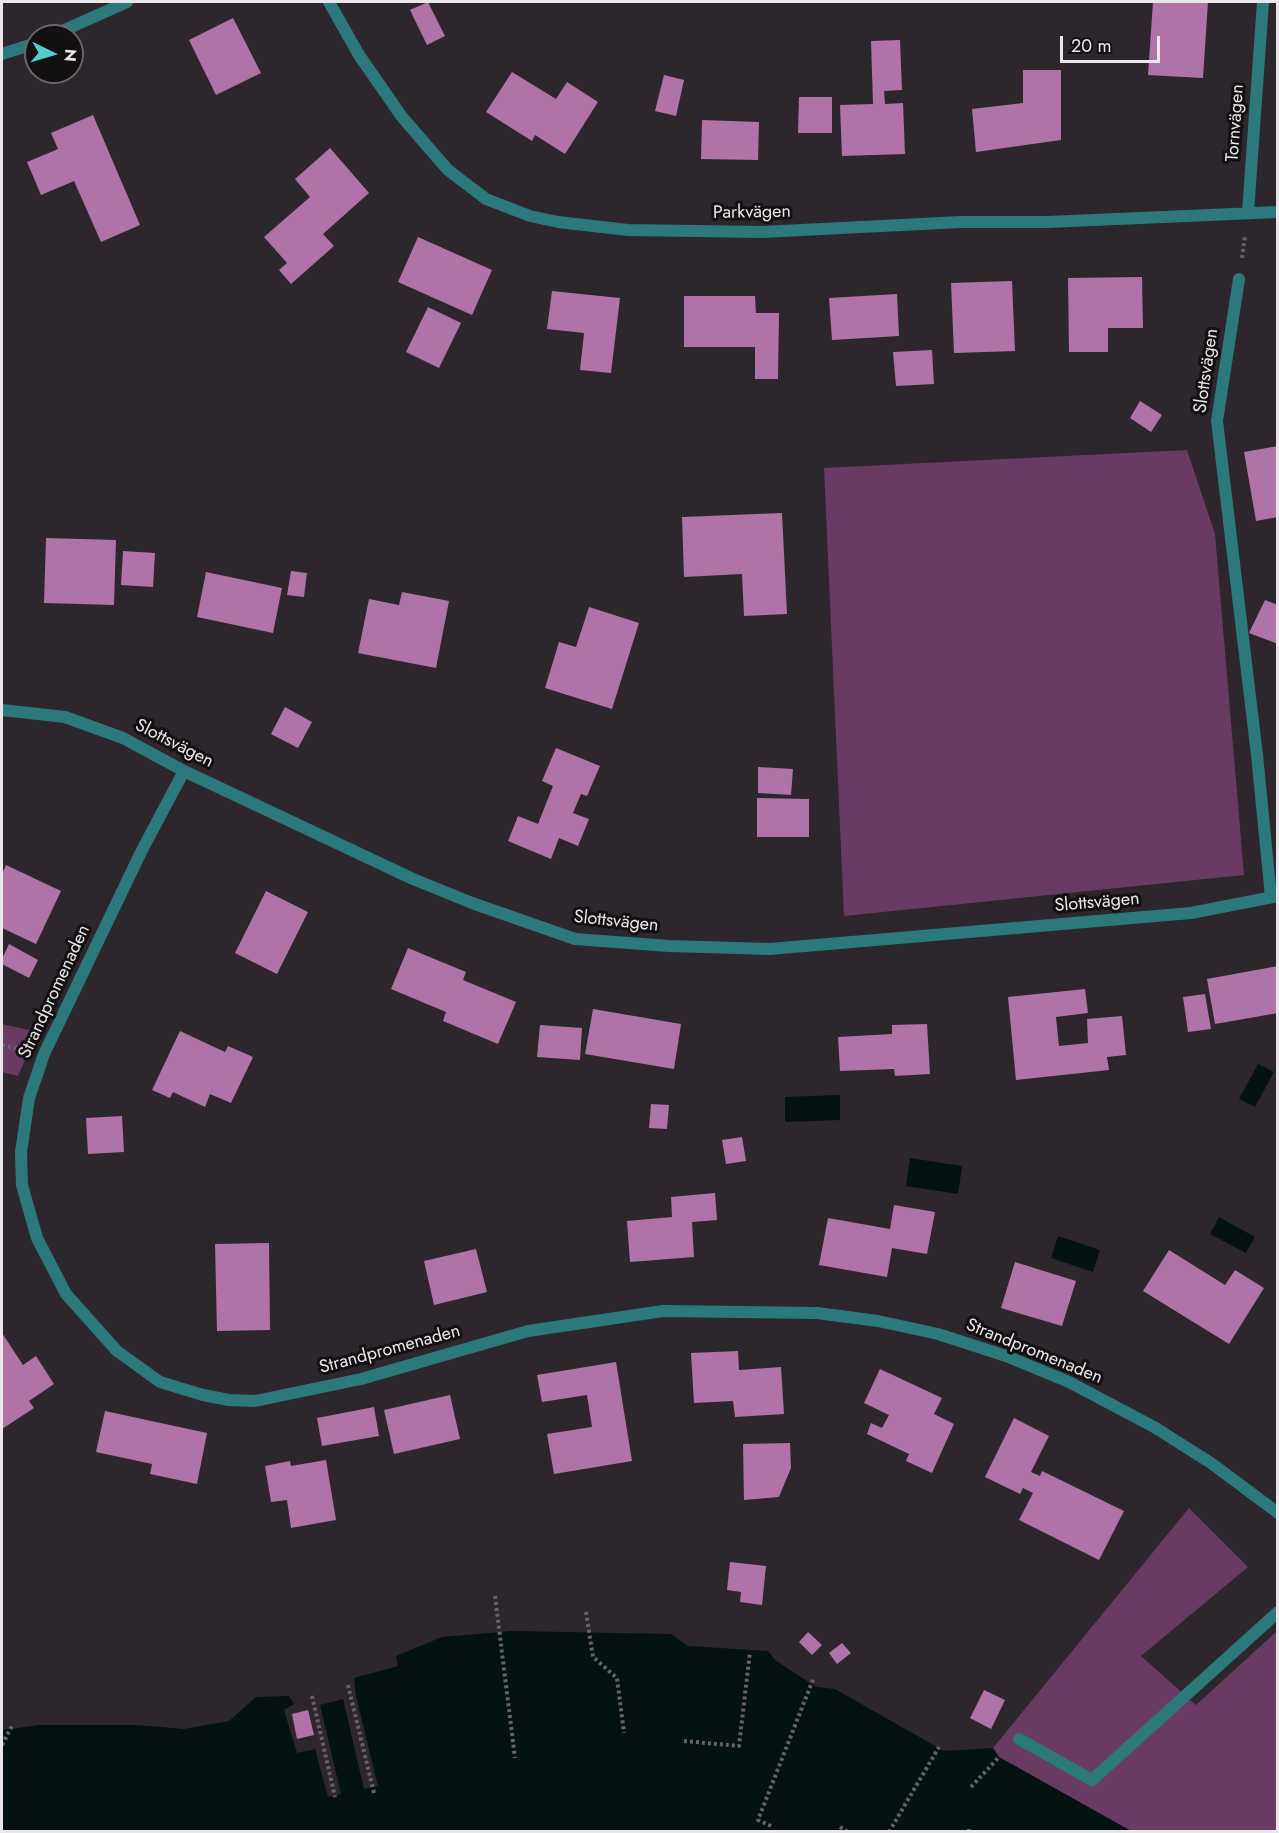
<!DOCTYPE html>
<meta charset="utf-8">
<style>
body{margin:0}
#map{position:relative;width:1279px;height:1833px;overflow:hidden;background:#2d262c;font-family:Jost,sans-serif}
canvas{display:block}
.frame{position:absolute;inset:0;border:3px solid #eae6ea;pointer-events:none}
.north{position:absolute;left:24px;top:24px;width:60px;height:60px;box-sizing:border-box;background:#131012;border:2px solid #696668;border-radius:50%;rotate:95deg;font-size:16px;font-weight:700;line-height:24px;text-align:center;color:#eae6ea}
.north::after{content:'';display:block;margin:auto;width:21px;height:27px;background:#52cdcf;clip-path:polygon(50% 0,100% 100%,50% 72%,0 100%)}
.scale{position:absolute;left:1060px;top:36px;width:100px;height:27px;box-sizing:border-box;border:3px solid #eae6ea;border-top:0;padding-left:8px;font-size:18px;line-height:21px;white-space:nowrap;color:#eae6ea;-webkit-text-stroke:4px #131012;paint-order:stroke}
</style>
<div id="map">
<canvas width="1279" height="1833"></canvas>
<div class="frame"></div>
<div class="north">N</div>
<div class="scale">20 m</div>
</div>
<script>
const c = document.querySelector('canvas').getContext('2d');
c.lineJoin = 'round';
function paint(path, color) {
  c.fillStyle = color;
  c.fill(path, 'evenodd');
}
function shape(rows) {
  const path = new Path2D();
  for (const r of rows) {
    path.moveTo(r[0], r[1]);
    for (let i = 2; i < r.length; i += 2) path.lineTo(r[i], r[i + 1]);
  }
  return path;
}
function trace(path, color, width, dash) {
  c.strokeStyle = color;
  c.lineWidth = width;
  c.lineCap = dash ? 'butt' : 'round';
  c.setLineDash(dash || []);
  c.stroke(path);
}
function label(font, color, halo, rows, align = 'center') {
  c.font = font + ' Jost,sans-serif';
  c.lineWidth = 6;
  c.setLineDash([]);
  c.textBaseline = 'middle';
  c.strokeStyle = halo;
  c.fillStyle = color;
  for (const [text, x, y, turn = 0] of rows) {
    c.save();
    c.translate(x, y);
    c.rotate((+turn || 0) * Math.PI / 180);
    c.textAlign = isNaN(turn) ? turn : align;
    if (halo) c.strokeText(text, 0, 0);
    c.fillText(text, 0, 0);
    c.restore();
  }
}
paint(shape([
 [1187,450,1215,534,1244,875,844,916,824,468],
 [2,1024,38,1032,18,1076,2,1072],
 [1189,1508,1248,1567,1141,1656,1196,1705,1277,1631,1277,1831,1131,1831,999,1757,993,1748]
]), '#693b63');
paint(shape([
 [1258,1064,1274,1072,1255,1107,1239,1099],
 [840,1095,840,1120,785,1122,785,1097],
 [910,1158,962,1166,958,1194,906,1186],
 [1219,1217,1255,1237,1246,1253,1210,1234],
 [1058,1236,1100,1250,1093,1272,1051,1258],
 [512,1631,671,1634,688,1646,768,1651,775,1660,816,1687,835,1689,944,1751,993,1748,999,1757,1131,1831,2,1831,2,1730,39,1725,135,1725,184,1729,229,1721,256,1697,289,1696,294,1704,284,1710,297,1753,315,1749,328,1797,341,1794,320,1705,343,1699,364,1789,378,1786,356,1696,354,1678,398,1666,396,1656,442,1637]
]), '#041212');
paint(shape([
 [428,2,445,36,427,45,410,10],
 [1153,2,1208,2,1203,78,1148,75],
 [233,18,261,73,216,95,189,40],
 [900,40,902,90,884,91,885,104,903,103,905,154,842,156,840,105,873,104,871,41],
 [1023,70,1061,70,1061,140,976,152,972,109,1023,103],
 [512,72,556,99,567,82,598,102,565,154,535,135,532,141,486,112],
 [664,75,684,80,676,116,655,111],
 [799,97,832,97,832,133,798,133],
 [93,115,140,225,101,242,74,181,41,195,27,162,58,149,51,133],
 [702,120,759,122,758,160,701,159],
 [330,148,369,193,323,234,334,246,291,284,279,270,287,263,264,237,310,197,295,179],
 [418,237,492,270,472,315,398,282],
 [1142,277,1143,328,1108,328,1108,352,1069,352,1068,278],
 [1012,281,1015,351,954,353,951,283],
 [552,291,620,298,611,373,580,370,584,333,547,329],
 [897,294,899,336,832,340,829,298],
 [684,296,755,296,756,313,779,313,778,379,755,379,755,347,684,347],
 [428,307,461,323,439,368,406,352],
 [932,350,934,384,896,386,893,352],
 [1140,401,1162,415,1151,432,1130,418],
 [1278,446,1278,517,1256,521,1244,452],
 [782,513,787,614,744,616,742,574,684,577,682,517],
 [46,538,116,540,114,605,44,603],
 [123,551,155,553,153,587,121,585],
 [291,571,307,573,304,597,287,595],
 [206,572,282,588,273,633,197,617],
 [402,592,449,601,436,668,358,653,369,599,399,605],
 [1265,600,1278,605,1278,644,1249,633],
 [589,607,639,623,612,709,545,688,559,642,576,647],
 [285,707,312,722,298,748,271,734],
 [556,748,600,766,587,796,581,794,573,813,589,819,578,846,559,838,551,859,508,841,518,816,538,824,553,786,542,781],
 [758,767,793,769,791,795,758,793],
 [757,798,809,799,809,837,757,837],
 [6,865,61,891,36,944,2,928,2,874],
 [266,891,308,912,277,974,235,953],
 [9,944,38,960,29,978,2,964,2,959],
 [408,948,466,972,463,980,516,1002,498,1044,443,1021,446,1012,391,989],
 [1278,966,1278,1013,1215,1024,1207,979],
 [1085,989,1088,1013,1056,1017,1059,1046,1088,1043,1087,1019,1122,1016,1126,1055,1107,1057,1109,1070,1016,1080,1008,997],
 [1205,994,1211,1029,1188,1032,1183,997],
 [593,1009,681,1024,674,1069,585,1054],
 [927,1024,930,1074,895,1076,894,1069,840,1071,838,1037,892,1034,892,1025],
 [540,1025,582,1028,580,1060,537,1057],
 [180,1031,225,1052,228,1046,253,1057,231,1103,210,1094,205,1107,173,1092,170,1098,152,1090],
 [651,1104,669,1105,667,1129,649,1128],
 [122,1116,124,1152,88,1154,86,1118],
 [742,1137,746,1161,726,1164,722,1140],
 [715,1193,717,1220,692,1222,694,1257,630,1262,627,1221,672,1217,671,1197],
 [894,1205,935,1212,927,1254,892,1248,887,1277,819,1265,828,1218,890,1229],
 [269,1243,270,1330,217,1331,215,1244],
 [476,1249,487,1292,434,1305,424,1261],
 [1169,1250,1225,1285,1235,1270,1264,1288,1229,1344,1143,1291],
 [1015,1262,1076,1281,1062,1326,1001,1308],
 [2,1333,23,1365,36,1356,54,1384,29,1401,34,1408,2,1429],
 [738,1351,739,1370,781,1367,784,1414,735,1417,733,1401,694,1403,691,1353],
 [616,1362,632,1461,554,1474,547,1434,592,1427,587,1395,542,1402,537,1375],
 [880,1369,942,1398,934,1414,954,1424,932,1473,906,1461,909,1454,867,1434,871,1423,882,1428,889,1415,864,1403],
 [450,1395,460,1439,394,1454,384,1410],
 [374,1407,379,1436,322,1446,317,1418],
 [105,1411,207,1433,197,1484,150,1474,152,1464,96,1452],
 [1014,1418,1049,1436,1031,1472,1040,1476,1042,1471,1124,1511,1099,1560,1019,1520,1033,1493,1023,1488,1020,1494,985,1477],
 [790,1443,791,1468,779,1497,744,1500,743,1444],
 [326,1460,336,1520,291,1528,287,1500,271,1502,265,1466,290,1461,291,1466],
 [730,1562,766,1566,762,1605,740,1602,741,1592,727,1590],
 [808,1632,822,1645,812,1655,799,1642],
 [842,1643,851,1653,837,1664,829,1653],
 [984,1690,1005,1700,991,1729,970,1718],
 [308,1710,314,1735,297,1739,292,1714]
]), '#b073a8');
trace(shape([
 [1242,258,1245,235],
 [2,1045,23,1050],
 [495,1596,515,1758],
 [586,1612,593,1657,617,1678,624,1733],
 [348,1685,374,1793],
 [312,1696,335,1797],
 [684,1741,739,1746,750,1652],
 [2,1745,13,1724],
 [971,1787,999,1757],
 [771,1826,758,1820,814,1677],
 [840,1827,848,1832],
 [889,1832,939,1747],
 [969,1832,969,1829]
]), '#686268', 4, [3, 3]);
trace(shape([
 [1019,1739,1092,1780,1278,1612]
]), '#2b797b', 12);
trace(shape([
 [329,2,359,55,402,117,448,170,486,199,530,216,558,222,628,230,762,232,961,222,1048,222,1278,212],
 [51,36,127,2],
 [2,54,36,43],
 [1248,212,1263,2],
 [1239,279,1217,421,1257,755,1271,897],
 [2,710,65,717,123,738,184,771,413,879,472,903,575,939,669,946,770,949,1191,913,1278,896],
 [184,771,142,850,44,1054,29,1098,21,1152,22,1185,37,1238,66,1294,117,1351,160,1382,203,1395,229,1400,255,1401,361,1379,528,1331,663,1311,817,1313,878,1321,938,1334,1006,1356,1069,1382,1154,1427,1211,1463,1278,1513]
]), '#2b797b', 12);
label('18px', '#eae6ea', '#131012', [
 ["Tornvägen",1236,123,-86],
 ["Parkvägen",752,213,-1],
 ["Slottsvägen",1207,371,-82],
 ["Slottsvägen",174,744,27],
 ["Slottsvägen",1097,903,-5],
 ["Slottsvägen",616,922,6],
 ["Strandpromenaden",55,992,-65],
 ["Strandpromenaden",390,1350,-15],
 ["Strandpromenaden",1034,1352,22]
]);
</script>
